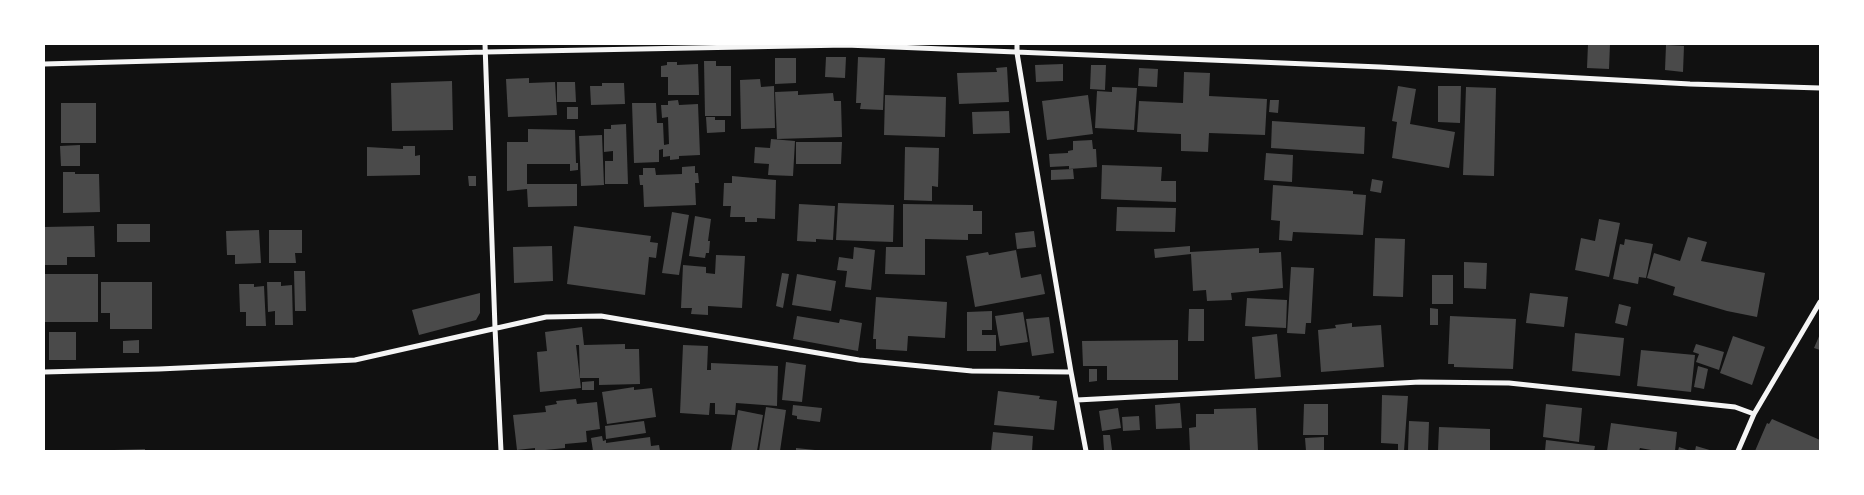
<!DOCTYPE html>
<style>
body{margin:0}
#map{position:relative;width:1864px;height:495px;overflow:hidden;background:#111;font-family:"Playfair Display",serif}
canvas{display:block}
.frame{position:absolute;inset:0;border:45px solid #fff;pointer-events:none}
</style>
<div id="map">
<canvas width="1864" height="495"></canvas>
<div class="frame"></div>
</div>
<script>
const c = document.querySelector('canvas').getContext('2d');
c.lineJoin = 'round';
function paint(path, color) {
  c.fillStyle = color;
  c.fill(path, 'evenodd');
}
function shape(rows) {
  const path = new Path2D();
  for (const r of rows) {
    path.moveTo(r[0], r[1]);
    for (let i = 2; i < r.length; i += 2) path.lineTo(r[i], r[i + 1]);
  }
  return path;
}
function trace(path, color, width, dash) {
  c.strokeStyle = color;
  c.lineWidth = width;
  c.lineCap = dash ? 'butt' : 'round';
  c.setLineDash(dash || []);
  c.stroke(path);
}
paint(shape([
 [1588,44,1610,44,1609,69,1587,68],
 [1666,45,1684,46,1683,72,1665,70],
 [826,57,846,57,845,78,825,77],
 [858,57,885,58,883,110,860,109,861,103,856,103],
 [775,58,796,58,796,83,775,84],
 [704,61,716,61,716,66,731,66,731,116,705,116],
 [667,62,677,62,677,65,698,64,699,95,668,95,668,77,661,77,661,66,667,65],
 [1063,64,1063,81,1036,82,1035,65],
 [1091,65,1106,65,1105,90,1090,89],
 [1007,67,1009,102,959,104,957,73,997,72,996,68],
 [1139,68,1158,69,1157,87,1138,86],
 [1184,72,1210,73,1209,96,1267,99,1265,135,1209,133,1208,152,1181,151,1181,134,1137,132,1139,101,1183,103],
 [529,78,529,83,555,82,557,115,508,117,506,79],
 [760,79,761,87,774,86,775,128,741,129,740,80],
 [452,81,453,130,392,131,391,83],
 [557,82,575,82,576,102,557,102],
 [602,83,624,83,625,104,591,105,590,86,602,86],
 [1398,86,1416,89,1410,124,1455,132,1449,168,1392,158,1397,122,1392,121],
 [1438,86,1461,86,1460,123,1438,122],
 [1112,87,1137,88,1134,130,1095,128,1097,91,1112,92],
 [1466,87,1496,88,1494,176,1463,175],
 [798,91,798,95,833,93,834,101,841,101,842,137,777,139,775,92],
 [885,95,946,97,945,137,884,135],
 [1088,95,1093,134,1047,140,1042,101],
 [678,100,679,105,698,104,700,155,679,156,679,159,670,160,670,156,663,157,663,149,659,150,659,162,634,163,632,103,656,103,657,123,663,123,664,145,669,144,668,117,662,118,661,105,668,105,668,101],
 [1270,100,1279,100,1278,113,1269,112],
 [61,103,96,103,96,143,61,143],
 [567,107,578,107,578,119,567,119],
 [1009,111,1010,133,973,134,972,112],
 [706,117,715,117,715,120,725,120,725,132,707,133],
 [1272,121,1365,127,1364,154,1271,148],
 [626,124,628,184,605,184,605,161,613,161,613,151,604,152,604,129,611,129,611,125],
 [528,129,575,130,576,163,578,163,578,170,570,171,570,164,527,164,527,184,577,184,577,206,528,207,527,189,507,191,507,142,528,142],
 [602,135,604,185,581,186,579,136],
 [771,139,795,141,793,176,768,175,769,164,754,163,755,147,770,148],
 [1092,140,1093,149,1096,149,1097,167,1069,169,1069,166,1050,167,1049,154,1068,153,1068,151,1073,150,1073,141],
 [796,142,842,142,841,164,796,164],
 [80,145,80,166,61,166,60,146],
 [403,146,415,146,415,156,420,155,420,175,367,176,367,147,403,149],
 [905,147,939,148,938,187,932,186,932,201,904,200],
 [1266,153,1293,155,1292,182,1264,180],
 [1102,165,1162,167,1161,181,1176,181,1176,202,1101,199],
 [695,166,695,173,698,173,699,183,695,183,696,205,644,207,643,185,640,185,639,175,643,175,643,168,655,168,656,175,682,174,682,167],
 [1073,169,1074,179,1051,180,1051,170],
 [63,172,75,172,75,174,99,174,100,212,63,213],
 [468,176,476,176,476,186,469,186],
 [732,176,776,180,775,219,757,218,757,222,745,222,745,217,730,217,731,206,723,206,724,183,732,183],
 [1372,179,1383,181,1381,193,1370,191],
 [1273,185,1353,191,1353,194,1366,195,1363,235,1293,232,1292,241,1279,240,1280,221,1271,220],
 [838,203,894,205,893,242,836,240],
 [799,204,835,206,833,240,816,239,816,242,797,241],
 [903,204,973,205,973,211,982,211,982,234,968,234,968,240,925,239,925,275,885,274,886,247,903,247],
 [1117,207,1176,208,1175,232,1116,231],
 [672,212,689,215,679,275,662,273],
 [695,216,711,219,708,241,710,241,709,253,706,253,705,258,689,256],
 [1599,219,1620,223,1609,277,1575,270,1581,238,1595,241],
 [117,224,150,224,150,242,117,242],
 [94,226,95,257,67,257,67,265,44,265,44,227],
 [574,226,651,236,650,242,658,243,656,258,649,257,645,295,567,284],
 [259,230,261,263,235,264,235,255,227,255,226,231],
 [269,230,302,230,302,253,295,253,296,263,269,263],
 [1034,231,1036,247,1017,249,1015,233],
 [1688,237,1707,242,1701,261,1765,273,1757,317,1727,311,1673,295,1675,287,1647,278,1654,253,1680,261],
 [1375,238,1405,239,1403,297,1373,296],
 [1625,239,1653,244,1646,278,1639,277,1638,284,1613,279,1620,244,1624,245],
 [552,246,553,281,514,283,513,247],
 [1190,246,1190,252,1259,248,1259,253,1281,252,1283,288,1231,293,1232,300,1207,301,1206,290,1193,291,1191,254,1155,258,1154,249],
 [854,247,875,250,871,290,845,287,847,271,837,270,839,257,853,259],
 [1016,250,1021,278,1041,274,1045,294,975,307,966,256,988,252,989,255],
 [716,255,745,256,742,308,708,306,708,315,691,314,692,308,681,308,683,265,706,267,706,273,715,274],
 [1464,262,1487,263,1486,289,1464,288],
 [1291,267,1314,268,1311,323,1306,323,1305,334,1287,333],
 [294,271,305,271,306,311,295,311],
 [782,273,789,274,783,308,776,306],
 [45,274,98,274,98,322,45,322],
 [797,274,836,281,831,311,792,305],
 [1432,275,1453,275,1453,304,1432,304],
 [101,282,152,282,152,329,110,329,110,313,101,313],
 [267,282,281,282,281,286,292,285,293,325,275,325,275,311,268,312],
 [239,284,254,284,254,287,264,286,266,326,246,326,246,312,240,312],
 [480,293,480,313,476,320,419,335,412,310],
 [1530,293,1568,297,1564,327,1526,323],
 [876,297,947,302,945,338,908,336,907,351,876,349,876,339,873,339],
 [1247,298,1287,300,1286,328,1245,326],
 [1619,304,1631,307,1627,326,1615,323],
 [1430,308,1438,309,1438,325,1430,325],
 [1189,309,1204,309,1204,341,1188,341],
 [992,311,992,330,982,330,982,335,996,335,996,351,967,351,967,312],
 [1023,312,1028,342,1000,346,995,316],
 [797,316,839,323,840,319,862,323,858,351,793,339],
 [1450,316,1516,319,1513,369,1454,367,1454,364,1448,364],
 [1049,317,1054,353,1032,356,1026,319],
 [1352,323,1352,327,1381,325,1384,367,1321,372,1318,330,1336,328,1335,325],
 [582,327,584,345,625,344,625,349,639,349,640,384,599,385,599,378,580,378,579,345,576,345,581,388,540,392,537,352,547,351,545,332],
 [49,332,76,332,76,360,49,360],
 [1575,333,1624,338,1620,376,1572,371],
 [1277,334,1281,377,1255,379,1252,337],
 [1820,334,1820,350,1814,348],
 [1733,336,1765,347,1752,385,1720,373],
 [139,340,139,353,123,353,123,341],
 [1178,340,1178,380,1107,380,1107,366,1083,366,1082,341],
 [1696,344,1724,352,1719,370,1696,362,1699,354,1693,352],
 [683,345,708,346,707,370,711,370,711,363,778,366,777,406,736,403,735,415,715,414,715,403,710,403,709,415,680,413],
 [1641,350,1695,355,1691,392,1637,386],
 [786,362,806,365,802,402,782,400],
 [1698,366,1708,369,1704,389,1694,387],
 [1089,369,1097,369,1097,381,1089,382],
 [594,381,594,390,582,390,582,382],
 [634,387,634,390,652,388,656,417,607,424,602,392],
 [998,391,1040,396,1039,399,1057,401,1054,430,994,425],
 [1382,395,1408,396,1404,451,1398,451,1398,444,1381,443],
 [576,399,577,404,597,402,600,429,586,431,587,442,565,444,565,448,535,451,535,448,517,450,513,415,546,412,545,406,557,404,556,401],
 [1180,403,1182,428,1156,429,1155,405],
 [1304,404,1328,404,1328,435,1303,435],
 [1546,404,1582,408,1579,442,1543,437],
 [793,405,822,408,820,422,797,419,797,416,792,415],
 [766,407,786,410,780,451,759,451],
 [1118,408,1121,428,1102,431,1099,411],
 [1256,408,1258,451,1190,451,1189,428,1196,427,1196,414,1214,414,1214,409],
 [738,410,763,415,757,451,731,451],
 [1139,416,1140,430,1123,431,1122,417],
 [1772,419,1820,440,1820,451,1755,451,1767,423,1769,424],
 [644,421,646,433,606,439,605,426],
 [1409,421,1429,422,1428,451,1408,451],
 [1611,423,1677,432,1675,451,1651,451,1651,450,1640,448,1639,451,1607,451],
 [1439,427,1490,429,1490,451,1438,451],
 [993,432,1033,436,1032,451,991,451],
 [1103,435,1110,435,1112,450,1104,450],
 [602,436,603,441,606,440,606,443,650,437,651,446,659,445,660,451,593,451,591,438],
 [1324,437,1324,451,1306,451,1305,438],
 [1546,440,1595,446,1594,451,1545,451],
 [1696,446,1713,451,1695,451],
 [1679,447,1691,451,1678,451],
 [796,448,815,450,815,451,796,451],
 [145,449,145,451,114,451,114,450]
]), '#4a4a4a');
trace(shape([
 [485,44,495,328,501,451],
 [1017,44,1017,53,1027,113,1071,372,1086,451],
 [44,64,485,52,846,45,1380,67,1690,84,1820,88],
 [44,372,159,369,355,360,546,317,601,316,859,360,972,371,1071,372],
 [1077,400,1420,382,1509,383,1735,407,1754,414],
 [1738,451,1754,414,1820,302]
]), '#f5f5f5', 5);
</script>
